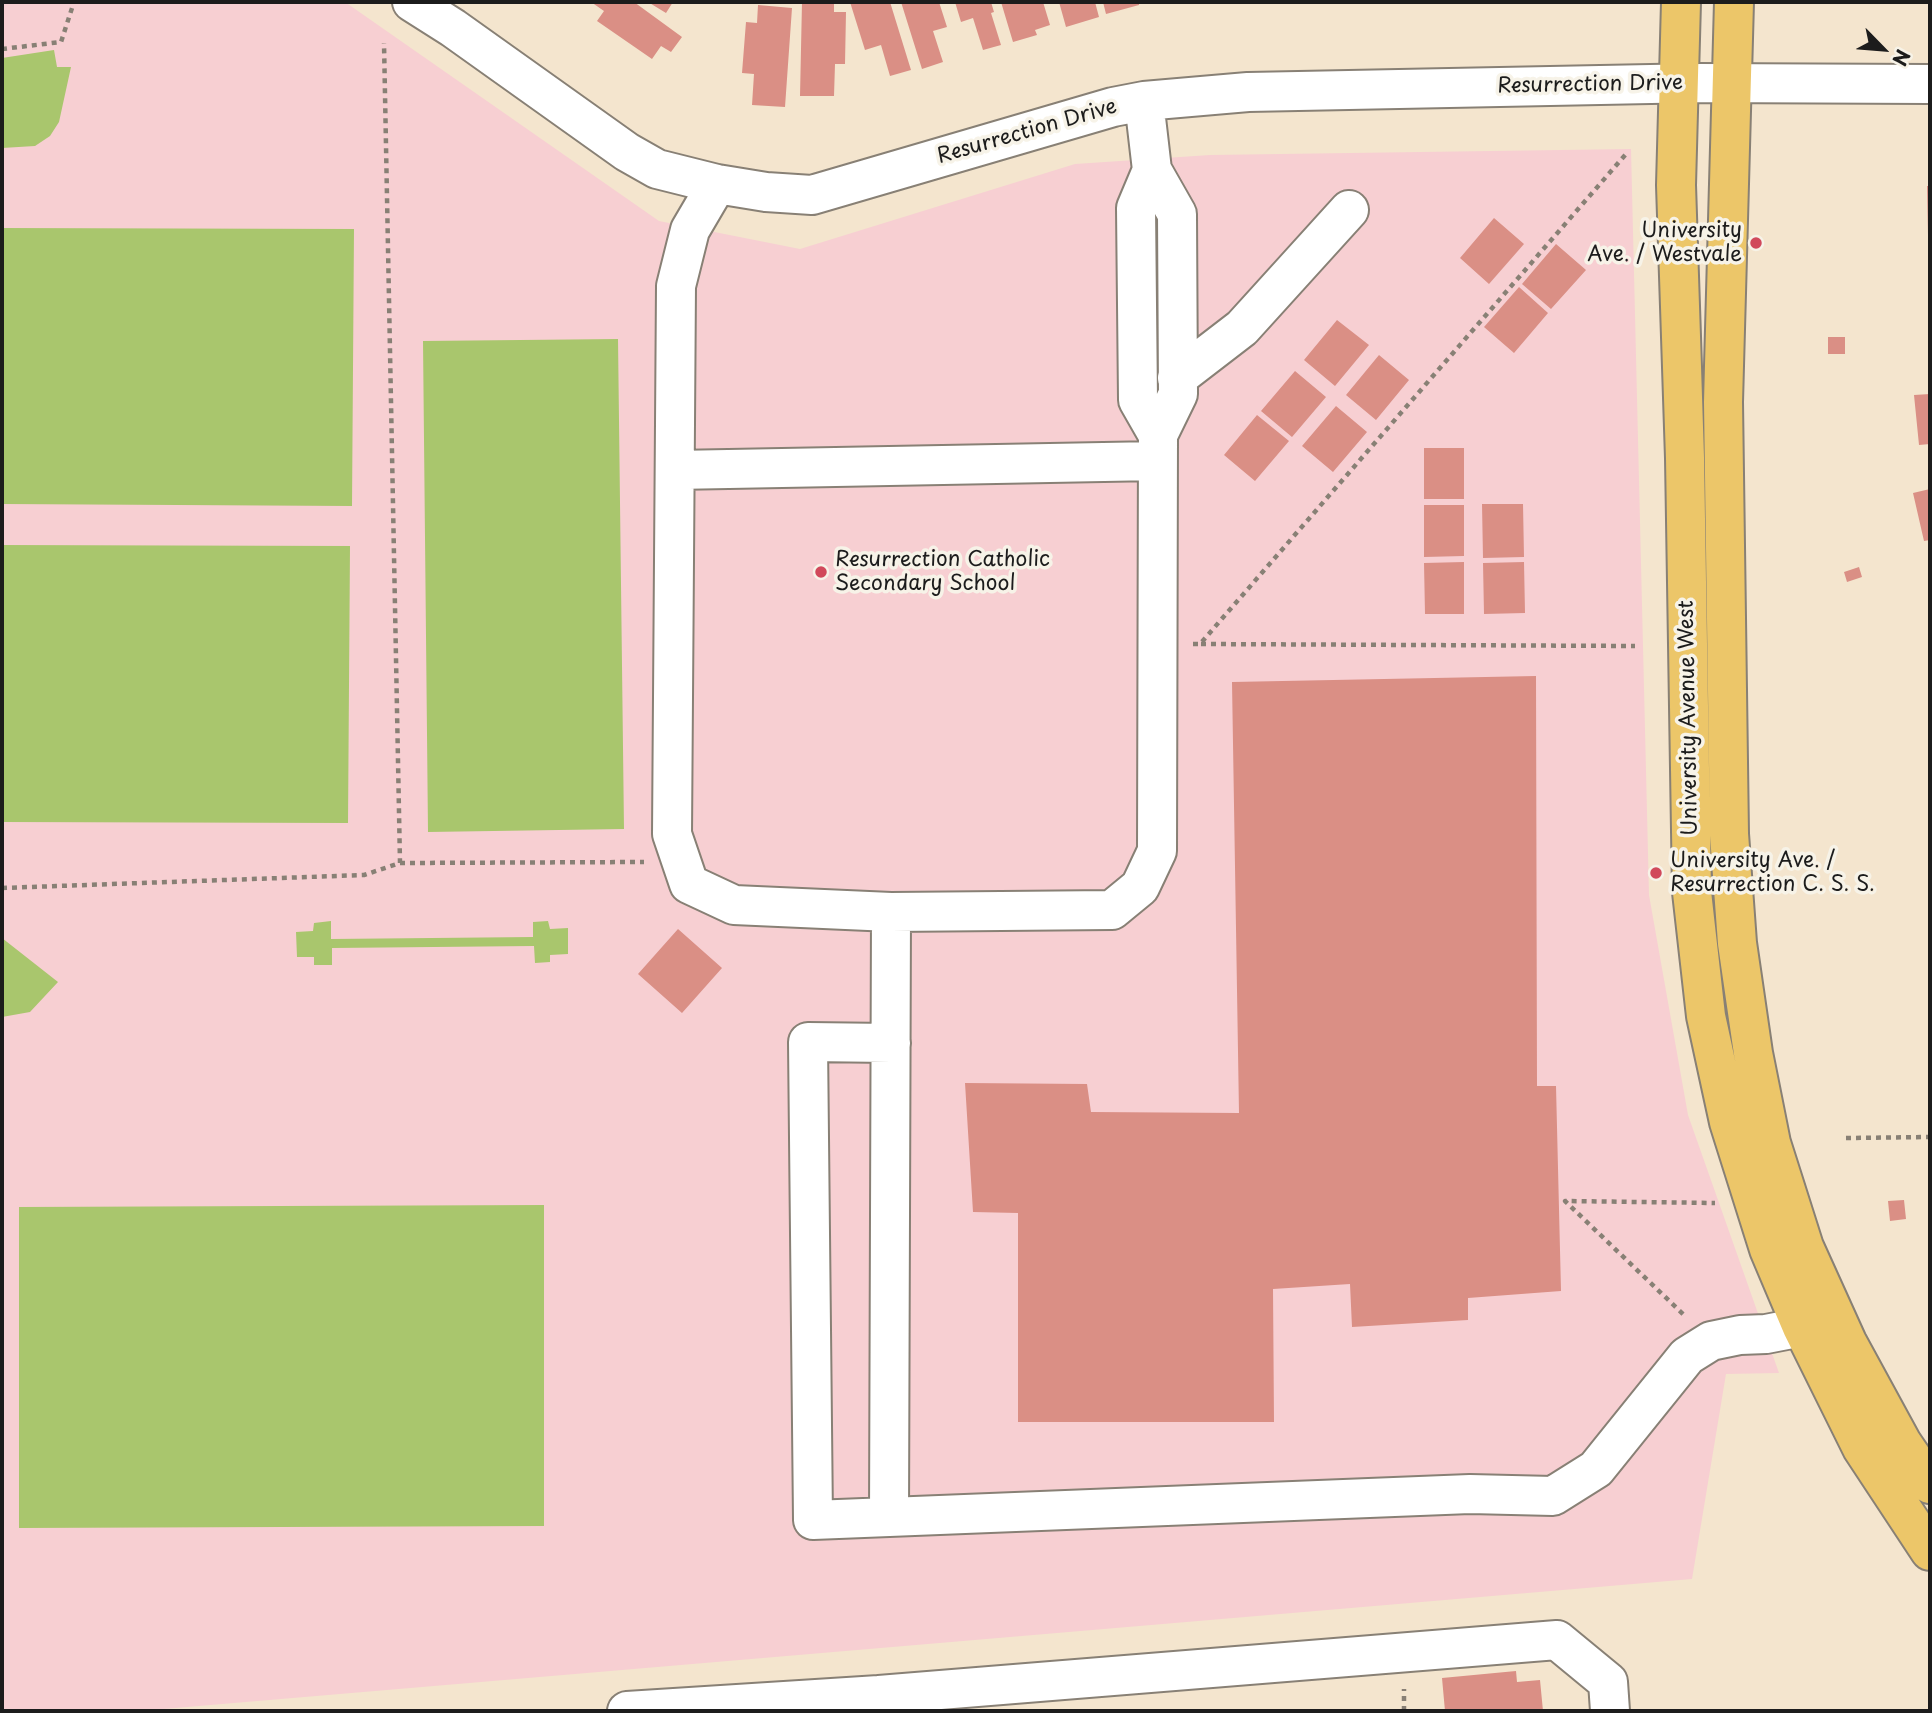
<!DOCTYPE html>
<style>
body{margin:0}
#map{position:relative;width:1932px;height:1713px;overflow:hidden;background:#f4e5ce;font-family:"Playpen Sans",sans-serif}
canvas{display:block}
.frame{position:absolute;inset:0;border:4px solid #1c1c1c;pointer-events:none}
.north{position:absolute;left:1848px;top:14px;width:70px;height:70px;-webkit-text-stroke:5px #f7f3e8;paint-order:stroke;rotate:115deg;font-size:19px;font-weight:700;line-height:28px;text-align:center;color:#1c1c1c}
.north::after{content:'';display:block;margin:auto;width:24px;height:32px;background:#1c1c1c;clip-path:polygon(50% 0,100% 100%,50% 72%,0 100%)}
</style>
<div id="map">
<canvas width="1932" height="1713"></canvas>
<div class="frame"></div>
<div class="north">N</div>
</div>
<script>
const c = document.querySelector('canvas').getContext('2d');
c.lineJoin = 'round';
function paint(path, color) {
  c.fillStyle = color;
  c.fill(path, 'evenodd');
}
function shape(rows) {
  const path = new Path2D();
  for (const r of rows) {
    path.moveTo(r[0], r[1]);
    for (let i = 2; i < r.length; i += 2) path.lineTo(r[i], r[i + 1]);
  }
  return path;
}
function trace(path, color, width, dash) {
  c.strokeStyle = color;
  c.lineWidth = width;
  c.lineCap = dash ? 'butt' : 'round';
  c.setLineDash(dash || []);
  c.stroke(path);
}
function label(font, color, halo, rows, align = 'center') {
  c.font = font + ' "Playpen Sans",sans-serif';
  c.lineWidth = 7;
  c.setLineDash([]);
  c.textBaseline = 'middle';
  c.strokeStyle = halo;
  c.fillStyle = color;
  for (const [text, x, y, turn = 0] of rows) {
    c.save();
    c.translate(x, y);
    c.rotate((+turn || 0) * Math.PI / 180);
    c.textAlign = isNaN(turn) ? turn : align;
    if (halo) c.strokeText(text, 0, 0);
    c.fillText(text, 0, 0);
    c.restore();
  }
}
paint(shape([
 [2,2,345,2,659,221,800,249,1075,164,1210,155,1631,149,1649,895,1688,1115,1779,1373,1726,1374,1692,1579,140,1711,2,1711]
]), '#f7cfd2');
paint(shape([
 [54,50,57,67,71,67,59,122,50,136,35,146,2,148,2,58],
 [2,228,354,229,352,506,2,504],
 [618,339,624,829,428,832,423,341],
 [2,545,350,546,348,823,2,822],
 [331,921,331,939,533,937,533,922,548,921,550,929,568,928,568,954,550,955,550,962,535,963,534,946,332,948,332,965,314,965,314,957,297,957,296,932,313,931,314,923],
 [2,938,58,982,30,1012,2,1017],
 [544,1205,544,1526,19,1528,19,1207]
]), '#a9c66d');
paint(shape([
 [591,2,634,2,682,37,671,52,661,46,652,59,597,21,604,11],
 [648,2,673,2,666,13],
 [802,2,834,2,834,12,846,12,845,64,835,64,834,96,800,96],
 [850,2,890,2,911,70,890,76,881,45,865,50],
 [901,2,939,2,947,27,933,31,943,62,922,69],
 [955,2,991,2,994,12,991,13,1001,45,983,50,973,18,961,22],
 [1001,2,1043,2,1050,25,1035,30,1037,35,1013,42],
 [1059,2,1095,2,1099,17,1066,27],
 [1103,2,1139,2,1139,5,1106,14],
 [758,5,792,8,785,107,752,105,754,74,742,73,746,22,757,23],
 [1927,186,1930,186,1930,235,1928,235],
 [1494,218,1524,244,1489,284,1460,258],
 [1556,244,1586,270,1551,309,1522,284],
 [1519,287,1548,313,1514,353,1484,327],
 [1337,320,1369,345,1335,386,1304,360],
 [1828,337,1845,337,1845,354,1828,354],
 [1379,355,1409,380,1376,420,1346,395],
 [1295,371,1326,397,1292,437,1261,411],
 [1930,394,1930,444,1919,445,1914,395],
 [1336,406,1367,432,1333,472,1302,446],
 [1257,415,1289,441,1255,481,1224,455],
 [1424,448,1464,448,1464,499,1424,499],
 [1930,489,1930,540,1924,541,1913,493],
 [1482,504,1523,504,1524,557,1483,558],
 [1424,505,1464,505,1464,556,1424,557],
 [1464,562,1464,614,1425,614,1424,563],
 [1524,562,1525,613,1484,614,1483,563],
 [1859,567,1862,577,1847,582,1844,572],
 [1536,676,1537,1086,1556,1086,1561,1291,1468,1298,1468,1320,1352,1327,1350,1284,1273,1289,1274,1422,1018,1422,1018,1213,973,1212,965,1083,1087,1084,1091,1112,1239,1113,1232,682],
 [678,929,722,968,682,1013,638,974],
 [1904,1200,1906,1219,1890,1221,1888,1201],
 [1516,1671,1517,1682,1540,1680,1543,1711,1445,1711,1442,1678]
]), '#da8f85');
const minor = shape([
 [412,2,453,28,627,152,657,169,717,184,766,192,812,195,1113,107,1144,101,1248,92,1701,83,1930,84],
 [1144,101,1152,170,1136,208,1138,400,1158,435],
 [717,184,690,230,676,286,672,834,689,884,734,905,891,912,1112,910,1140,887,1157,851,1158,435,1178,394,1177,214,1152,170],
 [1177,378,1242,328,1349,210],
 [675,470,1157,461],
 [891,912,889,1517,1470,1494,1553,1496,1596,1469,1687,1356,1711,1341,1740,1335,1766,1334,1802,1327],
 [889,1517,813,1520,808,1042,891,1043],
 [879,1695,1557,1640,1608,1682,1610,1711],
 [627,1711,879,1695,880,1711]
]);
const major = shape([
 [1681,2,1676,185,1685,458,1692,892,1706,1016,1729,1122,1769,1249,1802,1327,1862,1448,1930,1551],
 [1734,2,1723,402,1729,834,1737,943,1753,1053,1771,1143,1804,1247,1847,1342,1902,1443,1930,1484]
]);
trace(minor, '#888075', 42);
trace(major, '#888075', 42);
trace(shape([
 [2,49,61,42,74,2],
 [1193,644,1200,644,1626,154],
 [1201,644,1635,646],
 [400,863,644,862],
 [2,888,364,875,400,863,384,43],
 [1846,1138,1930,1137],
 [1683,1314,1565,1201,1715,1203],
 [1404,1711,1404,1689]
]), '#888075', 4.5, [5, 5]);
trace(minor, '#fff', 38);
trace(major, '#ecc669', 38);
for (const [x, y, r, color] of [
 [1756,243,7,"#d1495b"],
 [821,572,7,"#d1495b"],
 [1656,873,7,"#d1495b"]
]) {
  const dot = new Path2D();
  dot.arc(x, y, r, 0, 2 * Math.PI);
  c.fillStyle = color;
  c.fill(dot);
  trace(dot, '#f7f3e8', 2.5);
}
label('21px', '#1c1c1c', '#f7f3e8', [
 ["Resurrection Drive",1590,85,-1],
 ["Resurrection Drive",1027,132,-16],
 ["University Avenue West",1689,718,-91]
]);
label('21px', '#1c1c1c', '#f7f3e8', [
 ["University",1742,231,"right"],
 ["Ave. / Westvale",1742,255,"right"],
 ["Resurrection Catholic",835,560],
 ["Secondary School",835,584],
 ["University Ave. /",1670,861],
 ["Resurrection C. S. S.",1670,885]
], 'left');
</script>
